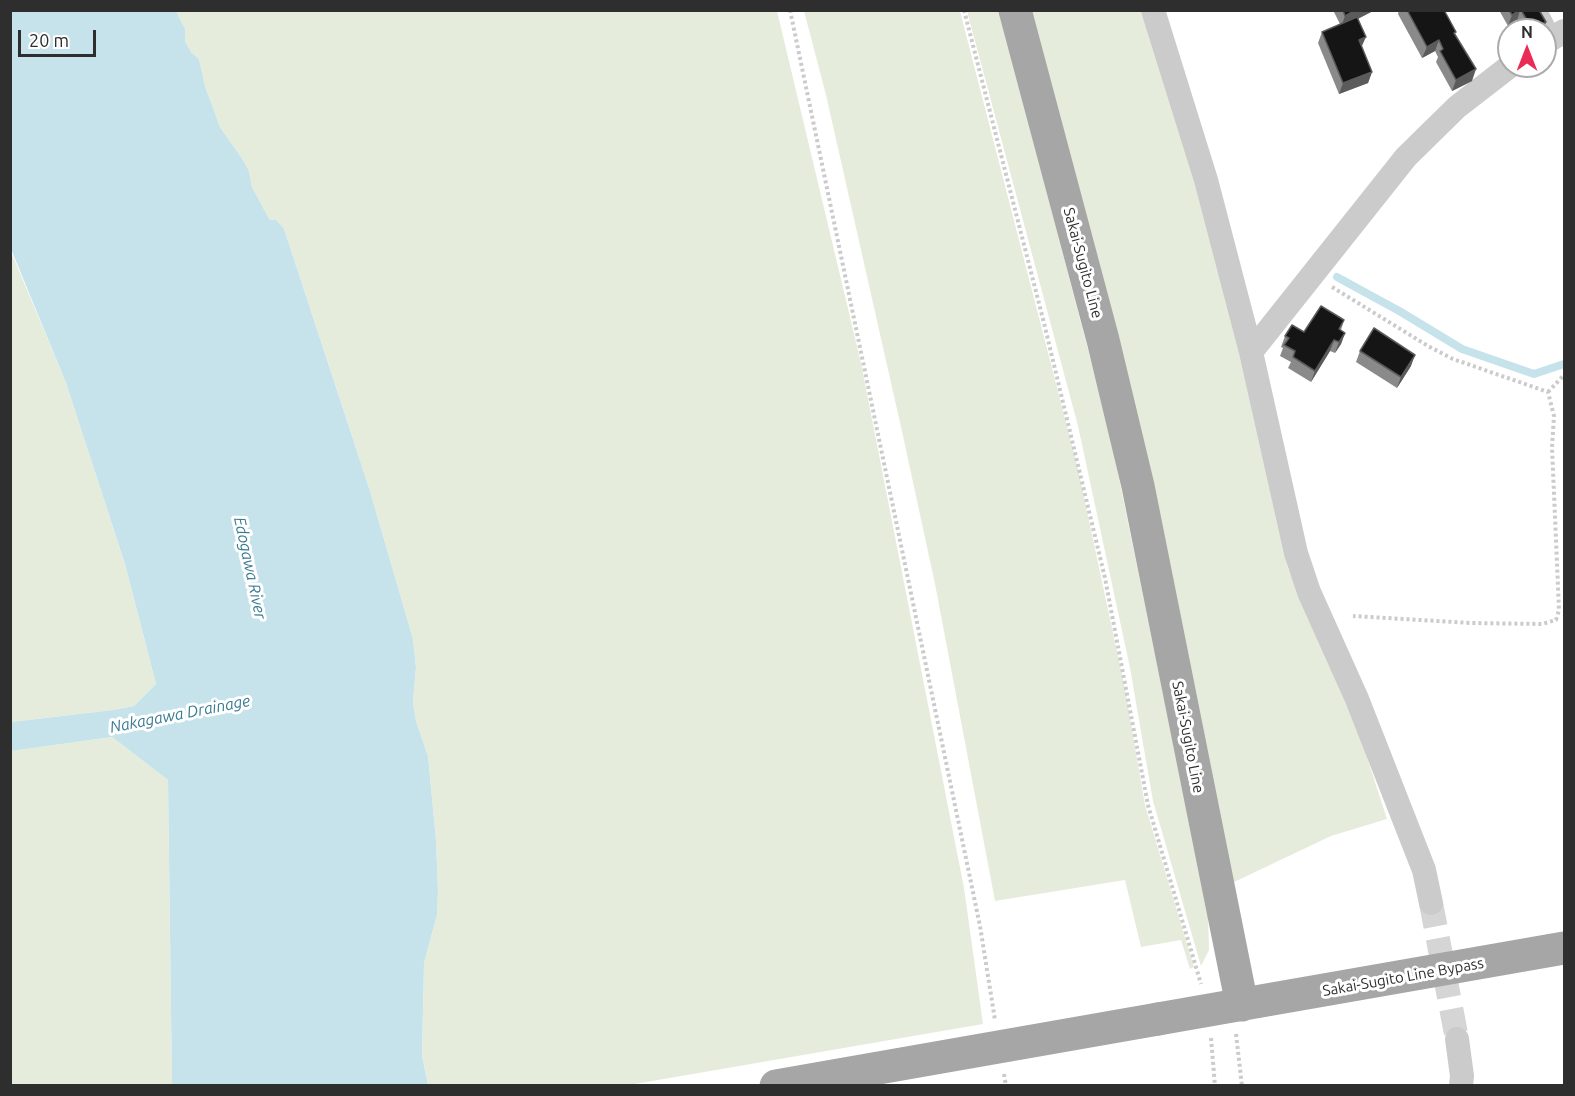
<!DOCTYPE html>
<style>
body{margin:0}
#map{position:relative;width:1575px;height:1096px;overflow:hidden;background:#fff;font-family:Ubuntu,sans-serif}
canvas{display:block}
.frame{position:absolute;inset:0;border:12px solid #2e2e2e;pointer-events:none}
.north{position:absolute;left:1497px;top:18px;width:60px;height:60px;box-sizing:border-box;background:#fff;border:2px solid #ababab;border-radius:50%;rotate:0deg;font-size:16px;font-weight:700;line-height:24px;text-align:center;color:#2e2e2e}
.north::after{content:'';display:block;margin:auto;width:21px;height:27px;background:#e92b55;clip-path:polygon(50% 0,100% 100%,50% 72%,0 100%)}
.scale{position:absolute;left:18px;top:30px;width:78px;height:27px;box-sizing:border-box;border:3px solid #2e2e2e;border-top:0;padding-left:8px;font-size:18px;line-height:21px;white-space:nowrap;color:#2e2e2e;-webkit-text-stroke:4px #fff;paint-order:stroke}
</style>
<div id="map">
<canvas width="1575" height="1096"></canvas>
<div class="frame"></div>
<div class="north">N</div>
<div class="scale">20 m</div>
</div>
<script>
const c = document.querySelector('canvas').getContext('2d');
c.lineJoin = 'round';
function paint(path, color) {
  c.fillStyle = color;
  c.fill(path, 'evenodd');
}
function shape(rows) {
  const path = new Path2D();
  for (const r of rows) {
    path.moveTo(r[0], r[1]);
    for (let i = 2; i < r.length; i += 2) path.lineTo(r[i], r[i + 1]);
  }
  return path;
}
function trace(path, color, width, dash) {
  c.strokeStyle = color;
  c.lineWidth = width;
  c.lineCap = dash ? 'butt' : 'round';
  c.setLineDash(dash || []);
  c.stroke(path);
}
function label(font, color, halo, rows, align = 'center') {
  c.font = font + ' Ubuntu,sans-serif';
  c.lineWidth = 6;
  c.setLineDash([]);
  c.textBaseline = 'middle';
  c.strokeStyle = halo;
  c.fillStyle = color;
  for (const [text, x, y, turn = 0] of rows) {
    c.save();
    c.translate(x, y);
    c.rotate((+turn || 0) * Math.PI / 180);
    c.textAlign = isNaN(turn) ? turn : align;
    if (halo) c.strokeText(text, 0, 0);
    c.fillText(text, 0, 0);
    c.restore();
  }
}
paint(shape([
 [176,11,777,11,861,363,964,888,983,1024,629,1085,428,1085,422,1056,424,963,437,915,438,890,436,840,428,756,416,721,413,702,416,667,413,639,370,491,284,229,270,220,266,213,252,187,249,171,243,160,220,127,205,86,199,59,191,52,185,41,185,29],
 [804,11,960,11,1078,469,1125,689,1145,805,1194,967,1190,969,1181,940,1141,947,1125,880,995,901,935,584,903,436,826,95],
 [967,11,999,11,1096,380,1113,449,1208,913,1209,950,1201,966,1153,801,1130,668,1078,426],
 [1031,11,1143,11,1193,177,1240,353,1258,429,1288,568,1337,678,1363,745,1387,819,1331,836,1232,883],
 [10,249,66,383,125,564,156,684,134,706,113,710,11,722],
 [112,737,168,780,172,1085,11,1085,10,751]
]), '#e6ecdb');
paint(shape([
 [11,10,176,11,185,29,185,41,191,52,199,59,205,86,220,127,243,160,249,171,252,187,266,213,270,220,276,220,284,229,370,491,413,639,416,667,413,702,416,721,428,756,436,840,438,890,437,915,424,963,422,1056,428,1085,172,1085,168,780,112,737,11,751,11,722,113,710,134,706,156,684,125,564,66,383,11,249]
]), '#c6e3ec');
trace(shape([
 [1337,277,1401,312,1462,349,1534,374,1564,364]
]), '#c6e3ec', 8);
trace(shape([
 [1431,903,1457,1039]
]), '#d5d5d5', 24, [24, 12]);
trace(shape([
 [790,10,980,926,995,1020],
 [964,10,1044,323,1105,578,1148,805,1201,984],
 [1332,287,1428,346,1453,359,1548,392,1554,416,1552,447,1559,610,1556,620,1542,624,1471,623,1353,616],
 [1548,392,1564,375],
 [1236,1034,1242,1086],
 [1211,1038,1215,1086],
 [1004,1074,1006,1086]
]), '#cbcbcb', 4, [3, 3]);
trace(shape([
 [1541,10,1555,37]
]), '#cbcbcb', 12);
trace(shape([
 [1153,10,1206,180,1251,352,1296,553,1309,592,1357,699,1424,870,1431,903],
 [1545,43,1564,31],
 [1251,352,1406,157,1457,107,1510,66],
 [1457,1039,1462,1076,1461,1086]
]), '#cbcbcb', 24);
trace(shape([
 [1015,10,1103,340,1138,486,1242,1005],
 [1158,1019,1564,948]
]), '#a6a6a6', 33);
trace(shape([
 [776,1086,1158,1019]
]), '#a6a6a6', 33);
paint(shape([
 [1333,10,1375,10,1358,19,1362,47,1372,72,1368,83,1339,94,1318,43,1322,32,1340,24],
 [1399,10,1444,10,1455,34,1472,81,1452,91,1436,62,1438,57,1435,51,1422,58,1398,14],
 [1499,10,1539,10,1546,22,1543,30,1522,30,1517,21,1508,26],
 [1344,320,1341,330,1345,333,1341,344,1335,353,1330,351,1311,382,1288,368,1291,362,1280,356,1283,348,1281,347,1285,336,1304,332],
 [1360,351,1411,366,1397,388,1356,362]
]), '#8a8a8a');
paint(shape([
 [1356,10,1375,10,1341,27,1345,16],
 [1520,10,1517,21,1508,26,1512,15],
 [1546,22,1543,30,1532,30,1532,29],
 [1366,37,1361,48,1359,40],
 [1439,40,1435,51,1422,58,1427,47],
 [1476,69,1472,81,1452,91,1456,80],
 [1372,72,1368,83,1339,94,1343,83],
 [1345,333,1341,344,1335,353,1339,342],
 [1334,340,1330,351,1311,382,1315,371],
 [1415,355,1411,366,1397,388,1401,377]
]), '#5b5b5b');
const building = shape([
 [1343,10,1356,10,1345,16,1343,10],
 [1407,10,1444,10,1456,32,1454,33,1476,69,1456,80,1440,51,1443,49,1439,40,1427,47,1407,10],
 [1509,10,1520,10,1512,15,1509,10],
 [1521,10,1539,10,1546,22,1532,29,1521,10],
 [1357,17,1366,37,1359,40,1372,72,1343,83,1322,32,1357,17],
 [1321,306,1344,320,1339,329,1345,333,1339,342,1334,340,1315,371,1293,357,1295,351,1284,345,1289,338,1285,336,1292,325,1304,332,1321,306],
 [1374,328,1415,355,1401,377,1360,351,1374,328]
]);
paint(building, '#151515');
trace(building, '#5b5b5b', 1.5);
label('15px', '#2e2e2e', '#fff', [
 ["Sakai-Sugito Line",1083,263,75],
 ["Sakai-Sugito Line",1188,737,79],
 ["Sakai-Sugito Line Bypass",1403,977,-10]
]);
label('italic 16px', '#3a7c92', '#fff', [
 ["Edogawa River",250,568,78],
 ["Nakagawa Drainage",180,714,-11]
]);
</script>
